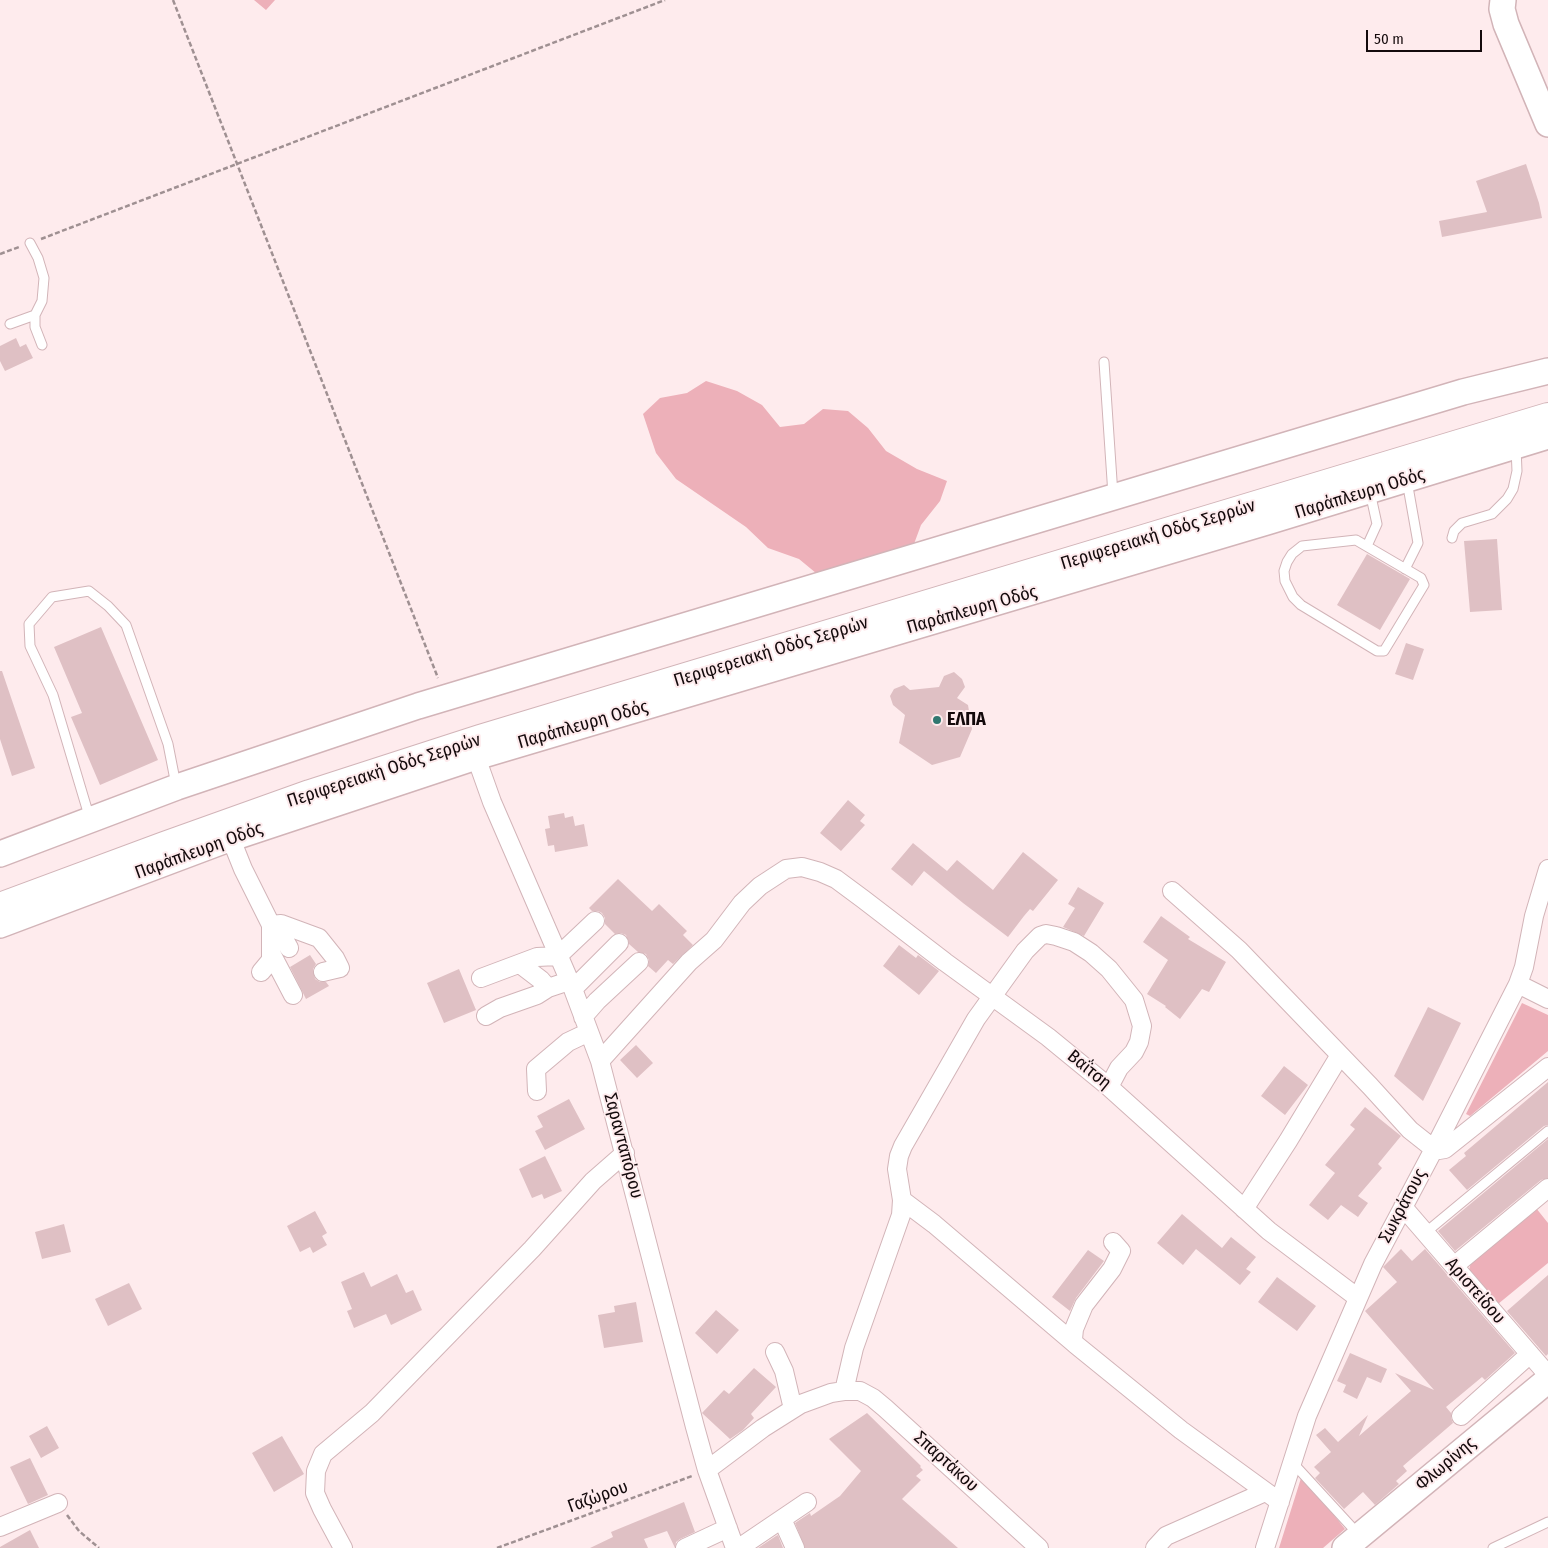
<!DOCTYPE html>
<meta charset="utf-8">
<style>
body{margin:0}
#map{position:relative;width:1548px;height:1548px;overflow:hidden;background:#feebed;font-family:"Fira Sans Condensed",sans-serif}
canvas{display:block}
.scale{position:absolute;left:1366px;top:30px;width:116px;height:22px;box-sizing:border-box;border:2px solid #140a0c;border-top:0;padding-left:6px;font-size:15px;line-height:18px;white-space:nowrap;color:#140a0c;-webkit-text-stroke:4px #feebed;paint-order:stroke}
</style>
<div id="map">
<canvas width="1548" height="1548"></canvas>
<div class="scale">50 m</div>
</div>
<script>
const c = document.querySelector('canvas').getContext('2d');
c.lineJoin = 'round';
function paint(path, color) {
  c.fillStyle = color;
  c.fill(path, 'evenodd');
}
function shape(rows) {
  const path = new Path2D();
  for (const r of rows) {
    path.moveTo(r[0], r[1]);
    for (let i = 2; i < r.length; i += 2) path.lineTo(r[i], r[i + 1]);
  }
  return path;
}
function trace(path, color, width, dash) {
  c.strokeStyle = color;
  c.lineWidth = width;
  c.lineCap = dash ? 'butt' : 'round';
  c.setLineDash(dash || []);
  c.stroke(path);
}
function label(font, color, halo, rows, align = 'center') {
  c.font = font + ' "Fira Sans Condensed",sans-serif';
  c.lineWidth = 4;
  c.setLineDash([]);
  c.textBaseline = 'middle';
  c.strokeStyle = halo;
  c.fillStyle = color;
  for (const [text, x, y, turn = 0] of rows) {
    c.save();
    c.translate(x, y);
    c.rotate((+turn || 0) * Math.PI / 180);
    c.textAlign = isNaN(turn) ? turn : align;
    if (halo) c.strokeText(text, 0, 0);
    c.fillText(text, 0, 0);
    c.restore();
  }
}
paint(shape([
 [254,0,275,0,266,10],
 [706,381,737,391,762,405,780,427,804,424,823,409,848,411,868,428,886,451,917,469,947,481,940,501,921,525,911,552,822,578,799,559,768,548,746,527,676,479,656,453,643,414,660,398,687,393],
 [1522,1003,1548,1015,1548,1051,1470,1116,1466,1114],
 [1536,1208,1548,1223,1548,1263,1498,1304,1469,1270,1471,1262],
 [1302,1475,1345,1529,1323,1548,1279,1548]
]), '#edb0b9');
paint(shape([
 [1526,164,1539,203,1542,218,1442,237,1439,221,1487,212,1476,181],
 [16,338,20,347,26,344,33,358,5,371,0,361,0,346],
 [1497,539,1502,610,1470,612,1464,541],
 [1367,554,1410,579,1380,630,1337,605],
 [101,627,158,760,100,785,71,717,82,713,54,647],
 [1406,643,1424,649,1413,680,1395,674],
 [0,671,2,671,35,768,12,776,0,739],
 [954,672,962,679,965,687,957,698,968,705,972,729,960,757,932,765,899,743,905,715,893,705,890,696,894,689,904,685,910,690,939,687,944,676],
 [848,800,865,815,860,821,865,825,841,851,820,833],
 [564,813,565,818,573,816,575,826,584,824,588,846,555,852,554,845,548,846,545,829,550,828,548,816],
 [913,843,947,871,957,860,993,890,1023,852,1058,880,1033,911,1030,909,1024,916,1008,937,963,903,924,871,912,886,891,869],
 [618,879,652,911,659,904,687,931,683,935,693,945,673,964,668,960,656,973,648,966,649,960,646,954,638,952,629,944,626,935,621,933,615,934,605,924,605,918,602,913,598,911,592,911,589,908],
 [1078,887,1104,903,1084,936,1063,927,1075,908,1068,904],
 [1161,916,1190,937,1188,939,1226,962,1209,992,1202,989,1180,1019,1165,1007,1166,1006,1147,994,1168,960,1143,942],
 [899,945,916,958,918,955,939,971,919,995,883,966],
 [310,955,316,964,313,969,315,979,320,982,326,982,329,986,306,999,290,967],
 [459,969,476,1010,444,1023,427,983],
 [1428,1007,1461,1023,1423,1101,1394,1076],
 [636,1045,653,1063,637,1078,620,1060],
 [1284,1066,1308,1085,1285,1115,1261,1096],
 [1548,1082,1548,1125,1544,1126,1467,1190,1449,1170,1466,1156,1464,1153],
 [569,1099,585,1129,545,1150,535,1131,543,1127,537,1116],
 [1365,1107,1401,1136,1378,1164,1382,1168,1358,1196,1368,1203,1358,1217,1341,1205,1328,1220,1309,1205,1335,1173,1325,1165,1355,1129,1350,1125],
 [1548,1139,1548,1178,1541,1180,1455,1251,1438,1231],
 [545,1156,562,1191,544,1199,542,1194,532,1198,519,1169],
 [315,1211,327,1233,322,1236,327,1245,313,1253,310,1247,300,1252,287,1226],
 [1182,1214,1222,1248,1231,1237,1256,1257,1246,1269,1251,1272,1240,1285,1196,1249,1183,1265,1157,1243],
 [64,1224,71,1252,42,1259,35,1232],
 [1401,1249,1412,1261,1425,1249,1515,1353,1485,1380,1482,1377,1446,1407,1451,1413,1451,1418,1453,1423,1403,1466,1407,1471,1396,1481,1399,1484,1375,1505,1363,1492,1344,1509,1315,1478,1320,1473,1314,1467,1331,1452,1316,1435,1325,1428,1338,1442,1368,1415,1359,1436,1411,1391,1395,1373,1434,1390,1365,1311,1397,1282,1383,1267],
 [1088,1250,1104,1261,1076,1298,1070,1311,1052,1297],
 [364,1272,371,1287,397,1274,406,1293,413,1290,422,1310,391,1325,386,1314,354,1328,347,1311,352,1309,341,1282],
 [1548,1275,1548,1354,1546,1356,1507,1311],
 [1277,1277,1316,1306,1297,1331,1258,1302],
 [129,1283,142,1309,108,1326,95,1299],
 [636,1302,643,1342,604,1348,598,1315,615,1312,614,1306],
 [716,1310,739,1330,717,1354,695,1333],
 [1350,1353,1387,1369,1381,1383,1367,1377,1357,1399,1343,1392,1346,1385,1337,1381],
 [754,1368,776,1387,751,1414,754,1418,743,1430,730,1439,702,1413,724,1390,729,1394],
 [867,1413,921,1466,920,1467,923,1470,916,1476,921,1480,902,1499,958,1548,805,1548,795,1523,810,1513,811,1516,840,1496,861,1471,829,1439],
 [47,1426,59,1448,41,1458,29,1436],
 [282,1436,304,1474,274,1492,252,1453],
 [30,1458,48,1495,28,1504,10,1467],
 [684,1502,695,1532,680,1539,676,1542,675,1548,667,1531,644,1539,648,1548,590,1548,613,1537,611,1532],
 [30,1530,39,1548,0,1548,0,1547],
 [778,1535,783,1548,758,1548,776,1536]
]), '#dfc0c4');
const lane = shape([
 [35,315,35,327,42,345],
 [10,324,35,315,42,301,44,278,38,258,30,243],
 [1104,362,1113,495],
 [1452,538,1454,531,1462,523,1492,514,1507,499,1513,489,1517,471,1516,448],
 [1356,540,1421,578,1424,585,1384,651,1377,651,1301,605,1293,597,1285,581,1284,571,1287,562,1292,554,1302,546,1356,540],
 [1367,546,1377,524,1370,492],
 [1405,569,1418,543,1407,481],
 [90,819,53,695,30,646,29,624,52,597,89,591,108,606,126,625,168,744,176,785],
 [1425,1233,1548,1131],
 [1292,1462,1359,1535],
 [1493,1548,1548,1522]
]);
const street = shape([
 [476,757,492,802,573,989,600,1061,695,1427,707,1470,735,1548],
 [231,839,243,869,271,925,271,960,261,972],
 [1172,891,1239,950,1370,1086,1410,1130,1434,1149,1439,1150,1445,1149,1548,1067],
 [271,925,281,924,319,938,335,958,340,968,323,972],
 [276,925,289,948],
 [271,953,293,995],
 [520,964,541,980,548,988],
 [481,978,537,957,558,956,595,921],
 [1518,984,1548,999],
 [573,989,619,943],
 [486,1016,500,1008,537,995,548,988,569,981],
 [583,1017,597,1001,639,962],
 [600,1061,689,962,714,940,742,903,760,886,786,869,802,867,820,872,836,879,863,899,945,962,1048,1037,1109,1087,1269,1231,1358,1298],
 [537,1091,536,1069,568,1042,589,1032],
 [902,1200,934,1224,1075,1344],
 [1403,1207,1548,1375],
 [1244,1209,1288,1141,1340,1055],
 [1113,1242,1121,1251,1112,1269,1084,1305,1074,1329,1073,1339,1075,1344,1181,1430,1280,1502],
 [1454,1266,1548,1188],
 [775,1352,784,1371,793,1409],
 [844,1391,854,1348,901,1215,902,1200,897,1169,899,1156,903,1146,976,1019,1025,951,1040,936,1046,934,1056,936,1074,942,1091,953,1109,969,1134,1000,1142,1026,1139,1042,1134,1052,1119,1068,1109,1087],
 [1461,1416,1530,1354],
 [707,1470,763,1428,801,1404,831,1393,844,1391,860,1391,873,1398,885,1408,1039,1548],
 [782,1519,795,1548],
 [0,1527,58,1503],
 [343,1548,322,1509,315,1493,316,1471,323,1454,372,1413,532,1249,593,1181,625,1153],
 [685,1548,728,1528],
 [739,1548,807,1502],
 [1155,1548,1166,1536,1265,1492],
 [1265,1548,1307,1416,1373,1264,1434,1149,1518,984,1524,967,1534,916,1548,869]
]);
const secondary = shape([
 [1503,0,1502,9,1506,24,1548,124],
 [0,854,177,787,418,706,1463,392,1548,371],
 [0,925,226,840,476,757,1270,521,1548,436],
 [1345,1548,1548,1380]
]);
const primary = shape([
 [0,907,164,846,310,794,480,739,1548,417]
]);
trace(lane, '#d2b4b8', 11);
trace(street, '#d2b4b8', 20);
trace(secondary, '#d2b4b8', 28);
trace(primary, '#d2b4b8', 30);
trace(shape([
 [173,0,438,678],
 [41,239,665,0],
 [0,254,19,247],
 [67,1515,79,1531,99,1548],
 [497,1548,692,1476]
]), '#9f9092', 2.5, [5, 2.5]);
trace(lane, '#fff', 9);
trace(street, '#fff', 18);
trace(secondary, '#fff', 25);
trace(primary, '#fff', 28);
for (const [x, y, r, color] of [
 [937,720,5,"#307770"]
]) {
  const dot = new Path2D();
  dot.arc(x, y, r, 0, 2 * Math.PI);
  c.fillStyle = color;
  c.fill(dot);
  trace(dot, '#feebed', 2);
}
label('18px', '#140a0c', '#feebed', [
 ["Παράπλευρη Οδός",1360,494,-17],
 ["Περιφερειακή Οδός Σερρών",1158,535,-17],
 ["Παράπλευρη Οδός",972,610,-16],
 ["Περιφερειακή Οδός Σερρών",771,652,-17],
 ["Παράπλευρη Οδός",583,725,-16],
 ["Περιφερειακή Οδός Σερρών",384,771,-18],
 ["Παράπλευρη Οδός",199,851,-20],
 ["Βαΐτση",1089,1070,39],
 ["Σαρανταπόρου",623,1146,75],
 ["Σωκράτους",1403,1206,-62],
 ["Αριστείδου",1475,1291,49],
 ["Σπαρτάκου",946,1462,42],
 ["Φλωρίνης",1446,1464,-40],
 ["Γαζώρου",598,1497,-20]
]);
label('bold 18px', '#140a0c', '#feebed', [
 ["ΕΛΠΑ",947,720]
], 'left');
</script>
